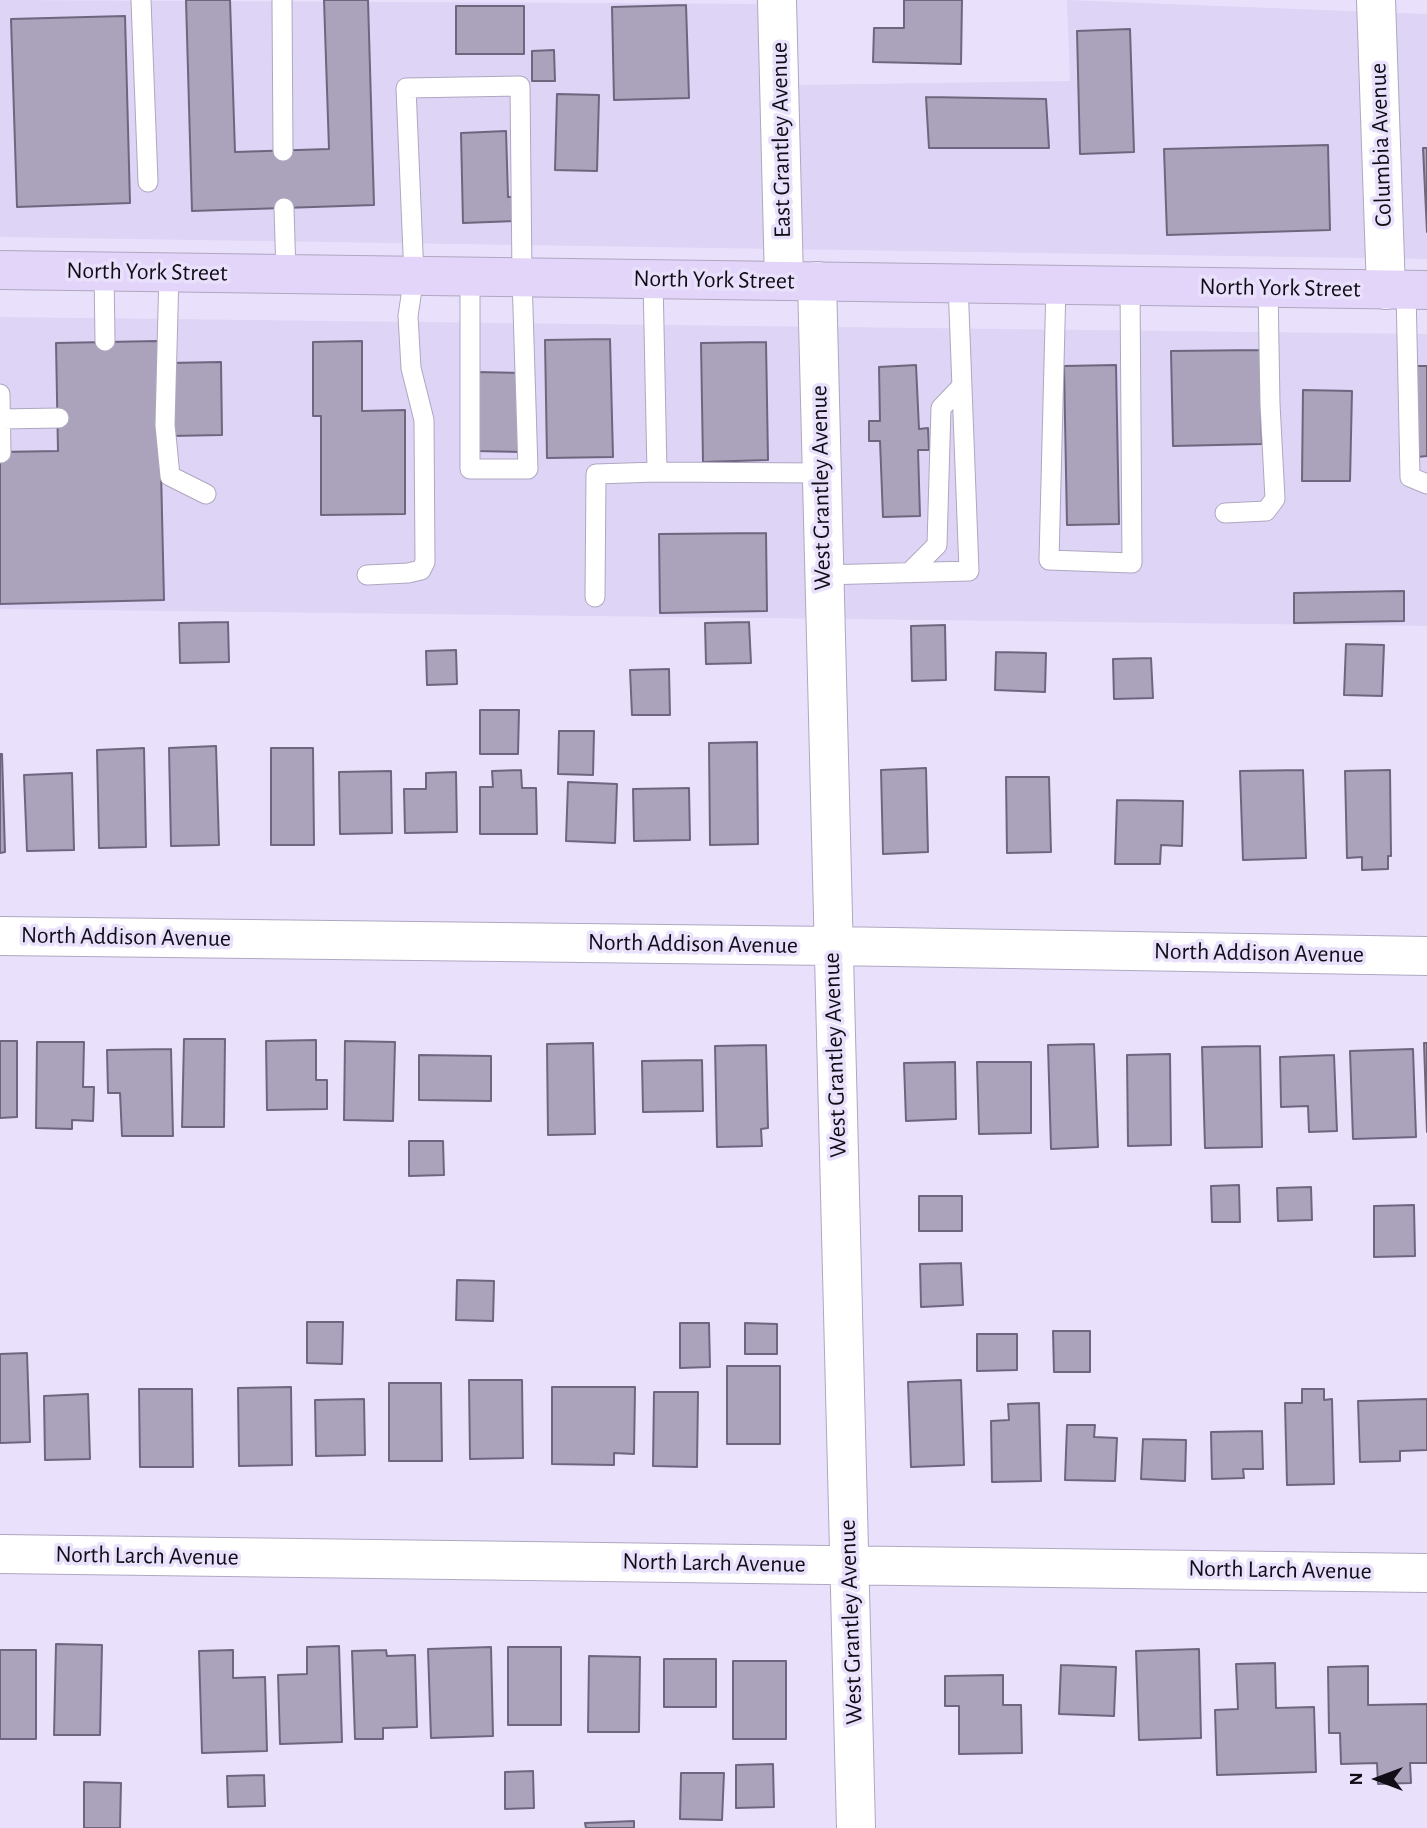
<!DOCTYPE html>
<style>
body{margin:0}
#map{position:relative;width:1427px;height:1828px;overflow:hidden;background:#e9e1fc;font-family:"Alegreya Sans",sans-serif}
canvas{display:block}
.north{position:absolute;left:1343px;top:1744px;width:70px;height:70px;-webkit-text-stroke:5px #e9e1fc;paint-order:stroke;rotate:270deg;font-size:19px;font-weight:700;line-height:28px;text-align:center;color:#100d16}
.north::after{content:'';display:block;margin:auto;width:24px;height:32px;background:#100d16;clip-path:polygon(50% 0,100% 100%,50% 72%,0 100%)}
</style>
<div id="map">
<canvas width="1427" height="1828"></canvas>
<div class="north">N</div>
</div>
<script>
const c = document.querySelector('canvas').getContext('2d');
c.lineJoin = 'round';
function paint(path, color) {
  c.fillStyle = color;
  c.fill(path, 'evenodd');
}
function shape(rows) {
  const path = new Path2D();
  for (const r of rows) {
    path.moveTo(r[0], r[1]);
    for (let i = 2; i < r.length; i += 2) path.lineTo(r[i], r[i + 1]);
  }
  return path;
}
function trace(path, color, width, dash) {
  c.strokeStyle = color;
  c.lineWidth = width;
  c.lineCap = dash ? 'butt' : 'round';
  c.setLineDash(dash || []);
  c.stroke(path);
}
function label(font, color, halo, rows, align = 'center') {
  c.font = font + ' "Alegreya Sans",sans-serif';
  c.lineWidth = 7;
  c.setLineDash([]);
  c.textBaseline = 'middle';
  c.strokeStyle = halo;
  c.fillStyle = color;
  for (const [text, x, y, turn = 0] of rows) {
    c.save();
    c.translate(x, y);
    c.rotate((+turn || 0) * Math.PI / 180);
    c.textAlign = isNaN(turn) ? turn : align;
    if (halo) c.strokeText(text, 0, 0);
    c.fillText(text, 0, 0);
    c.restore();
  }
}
paint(shape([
 [0,0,793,4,794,85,1070,81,1067,0,1427,14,1427,259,0,237],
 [0,317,1427,334,1427,626,0,609]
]), '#ded4f5');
const building = shape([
 [186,0,230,0,235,152,329,149,324,0,368,0,374,205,192,211,186,0],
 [904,0,962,0,961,64,873,62,874,28,904,28,904,0],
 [686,5,689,98,614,100,612,7,686,5],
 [456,6,524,6,524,54,456,54,456,6],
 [125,16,130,203,17,207,11,19,125,16],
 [1130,29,1134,152,1080,154,1077,31,1130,29],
 [554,50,555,81,532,81,532,51,554,50],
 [557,94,599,95,597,171,555,170,557,94],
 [926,97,1046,99,1049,148,929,148,926,97],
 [506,131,508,197,516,197,516,221,463,223,461,133,506,131],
 [1328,145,1330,230,1167,235,1164,149,1328,145],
 [1423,148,1427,148,1427,232,1423,148],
 [610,339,613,457,547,458,545,340,610,339],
 [158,341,164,600,0,604,0,452,58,451,56,343,158,341],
 [362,341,362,411,405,410,405,514,321,515,321,416,313,416,313,342,362,341],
 [766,342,768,460,703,462,701,343,766,342],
 [1260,350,1262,444,1173,446,1171,351,1260,350],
 [221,362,222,435,169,436,168,363,221,362],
 [916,365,919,429,928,428,929,450,918,450,920,516,883,517,880,441,869,441,869,421,880,421,879,367,916,365],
 [1116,365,1119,524,1067,525,1064,366,1116,365],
 [1415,366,1427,366,1427,456,1417,457,1415,366],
 [477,372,523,373,522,452,476,451,477,372],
 [1303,390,1352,391,1350,481,1302,481,1303,390],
 [766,533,767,611,660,613,659,534,766,533],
 [1404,591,1404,621,1294,623,1294,593,1404,591],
 [228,622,229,662,180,663,179,623,228,622],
 [749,622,751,663,706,664,705,623,749,622],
 [945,625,946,680,912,681,911,626,945,625],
 [1346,644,1384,645,1382,696,1344,695,1346,644],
 [456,650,457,684,427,685,426,651,456,650],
 [996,652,1046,653,1045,692,995,690,996,652],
 [1151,658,1153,698,1114,699,1113,659,1151,658],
 [669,669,670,715,632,715,630,670,669,669],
 [480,710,519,710,518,754,480,754,480,710],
 [559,731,594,731,593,775,558,774,559,731],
 [757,742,758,844,710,845,709,743,757,742],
 [216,746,219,845,171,846,169,748,216,746],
 [144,748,146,847,99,848,97,750,144,748],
 [271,748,313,748,314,845,271,845,271,748],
 [0,754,2,754,5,852,0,853,0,754],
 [926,768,928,852,883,854,881,770,926,768],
 [521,770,522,788,536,788,537,834,480,834,480,787,493,787,492,771,521,770],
 [1303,770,1306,858,1243,860,1240,771,1303,770],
 [1390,770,1391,856,1388,856,1388,869,1362,870,1362,857,1347,858,1345,771,1390,770],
 [391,771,392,833,340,834,339,772,391,771],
 [456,772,457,832,405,833,404,789,426,789,426,773,456,772],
 [72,773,74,850,27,851,24,775,72,773],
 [1006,777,1049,777,1051,852,1007,853,1006,777],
 [568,782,617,784,615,843,566,841,568,782],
 [689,788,690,840,634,841,633,789,689,788],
 [1117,800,1183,801,1182,846,1161,845,1160,864,1115,864,1117,800],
 [184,1039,225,1039,224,1127,182,1127,184,1039],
 [316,1040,316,1080,327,1080,327,1109,267,1110,266,1041,316,1040],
 [0,1041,17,1041,17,1117,0,1118,0,1041],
 [345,1041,395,1042,393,1121,344,1120,345,1041],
 [37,1042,84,1042,83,1087,94,1087,93,1121,72,1120,72,1129,36,1128,37,1042],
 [593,1043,595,1134,548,1135,547,1044,593,1043],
 [1424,1043,1427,1043,1427,1132,1424,1043],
 [1094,1044,1098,1147,1051,1149,1048,1045,1094,1044],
 [766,1045,768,1128,761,1129,762,1146,717,1147,715,1046,766,1045],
 [1260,1046,1262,1147,1205,1148,1202,1047,1260,1046],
 [171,1049,173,1136,122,1136,120,1093,108,1093,107,1050,171,1049],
 [1413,1049,1416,1137,1353,1139,1350,1051,1413,1049],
 [1170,1054,1171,1145,1128,1146,1127,1055,1170,1054],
 [419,1055,491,1056,491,1101,419,1100,419,1055],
 [1334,1055,1337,1131,1309,1132,1308,1106,1281,1107,1280,1057,1334,1055],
 [702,1060,703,1111,643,1112,642,1061,702,1060],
 [955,1062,956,1119,906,1121,904,1063,955,1062],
 [977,1062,1031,1062,1031,1133,979,1134,977,1062],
 [409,1141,443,1141,444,1175,409,1176,409,1141],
 [1239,1185,1240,1222,1212,1222,1211,1186,1239,1185],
 [1311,1187,1312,1220,1278,1221,1277,1188,1311,1187],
 [919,1196,962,1196,962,1231,919,1231,919,1196],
 [1414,1205,1415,1256,1374,1257,1374,1206,1414,1205],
 [961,1263,963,1305,921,1307,920,1264,961,1263],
 [457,1280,494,1281,493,1321,456,1320,457,1280],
 [307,1322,343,1322,342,1364,307,1363,307,1322],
 [680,1323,709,1323,710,1367,680,1368,680,1323],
 [745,1323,777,1324,777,1354,745,1354,745,1323],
 [1053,1331,1090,1331,1090,1372,1054,1372,1053,1331],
 [977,1334,1017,1334,1017,1370,977,1371,977,1334],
 [27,1353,30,1442,0,1443,0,1354,27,1353],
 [727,1366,780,1366,780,1444,727,1444,727,1366],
 [469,1380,522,1380,523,1458,470,1459,469,1380],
 [961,1380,964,1465,911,1467,908,1382,961,1380],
 [389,1383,441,1383,442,1461,389,1461,389,1383],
 [291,1387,292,1465,239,1466,238,1388,291,1387],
 [552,1387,635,1387,634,1454,614,1453,614,1465,552,1464,552,1387],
 [139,1389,192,1389,193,1467,140,1467,139,1389],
 [1302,1389,1324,1389,1324,1400,1332,1399,1334,1484,1287,1485,1285,1403,1302,1403,1302,1389],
 [654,1392,698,1392,697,1467,653,1466,654,1392],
 [88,1394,90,1459,45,1460,44,1396,88,1394],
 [364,1399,365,1455,316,1456,315,1400,364,1399],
 [1427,1399,1427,1450,1400,1451,1400,1461,1360,1462,1358,1401,1427,1399],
 [1039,1403,1041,1481,992,1482,991,1421,1009,1420,1008,1404,1039,1403],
 [1067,1425,1095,1425,1094,1437,1117,1438,1115,1481,1065,1480,1067,1425],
 [1262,1431,1263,1469,1243,1469,1244,1478,1212,1479,1211,1432,1262,1431],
 [1143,1439,1186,1440,1185,1481,1141,1479,1143,1439],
 [56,1644,102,1645,100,1735,54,1735,56,1644],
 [339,1646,342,1742,280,1744,278,1675,307,1674,307,1647,339,1646],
 [491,1647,493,1736,431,1738,428,1649,491,1647],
 [508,1647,561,1647,561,1725,508,1725,508,1647],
 [1199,1649,1201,1738,1139,1740,1136,1651,1199,1649],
 [0,1650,36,1650,36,1739,0,1739,0,1650],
 [233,1650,233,1678,265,1677,267,1751,202,1753,199,1651,233,1650],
 [386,1650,387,1656,415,1655,417,1727,383,1728,383,1739,355,1739,352,1651,386,1650],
 [589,1656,640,1657,639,1732,588,1732,589,1656],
 [664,1659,716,1659,716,1707,664,1707,664,1659],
 [733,1661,786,1661,786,1739,733,1739,733,1661],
 [1275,1663,1276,1708,1314,1707,1316,1772,1217,1775,1215,1710,1238,1709,1236,1664,1275,1663],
 [1061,1665,1116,1667,1114,1716,1059,1714,1061,1665],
 [1368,1666,1368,1705,1427,1704,1427,1763,1410,1763,1411,1783,1378,1784,1377,1763,1341,1764,1340,1733,1329,1733,1328,1667,1368,1666],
 [1003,1675,1003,1705,1021,1705,1022,1753,959,1754,959,1706,945,1706,945,1676,1003,1675],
 [773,1764,774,1807,736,1808,736,1765,773,1764],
 [533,1771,534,1808,505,1809,505,1772,533,1771],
 [681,1773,724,1773,722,1820,680,1819,681,1773],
 [264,1775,265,1806,228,1807,227,1776,264,1775],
 [84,1782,121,1783,120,1828,84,1828,84,1782],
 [634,1821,634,1828,586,1828,585,1823,634,1821]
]);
paint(building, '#aba3bc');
trace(building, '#6e667e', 2);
const service = shape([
 [141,0,148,182],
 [282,0,283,151],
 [284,208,286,274],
 [104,271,105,341],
 [169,272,165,425,170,476,206,494],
 [653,279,657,472,821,473],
 [1056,285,1049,560,1132,563,1130,286],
 [1406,290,1410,477,1427,484],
 [0,394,1,453],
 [1,419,59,418],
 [1225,513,1266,511,1275,499,1270,404,1268,288],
 [909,573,937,545,941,408,962,386],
 [367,575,408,573,421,570,425,562,424,420,411,368,408,316,414,276,406,88,520,86,522,277,528,469,470,469,470,276],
 [823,575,969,571,958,283],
 [595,597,596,474,657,472]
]);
const minor = shape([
 [777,0,784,281],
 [1376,0,1386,290],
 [817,281,856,1828],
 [0,936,832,946,1427,956],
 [0,1554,1427,1573]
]);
const secondary = shape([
 [0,270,1427,290]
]);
trace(service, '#afa7c0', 21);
trace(minor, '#afa7c0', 40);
trace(secondary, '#afa7c0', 40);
trace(service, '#fff', 19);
trace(minor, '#fff', 38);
trace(secondary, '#e3d4f9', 38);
label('24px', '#100d16', '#e9e1fc', [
 ["East Grantley Avenue",781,140,-91],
 ["Columbia Avenue",1381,145,-92],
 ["North York Street",147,272,1],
 ["North York Street",714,280,1],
 ["North York Street",1280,288,1],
 ["West Grantley Avenue",821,488,-91],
 ["North Addison Avenue",126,937,1],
 ["North Addison Avenue",693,944,1],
 ["North Addison Avenue",1259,953,1],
 ["West Grantley Avenue",835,1055,-92],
 ["North Larch Avenue",147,1556,1],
 ["North Larch Avenue",714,1563,1],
 ["North Larch Avenue",1280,1570,1],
 ["West Grantley Avenue",851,1622,-92]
]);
</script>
